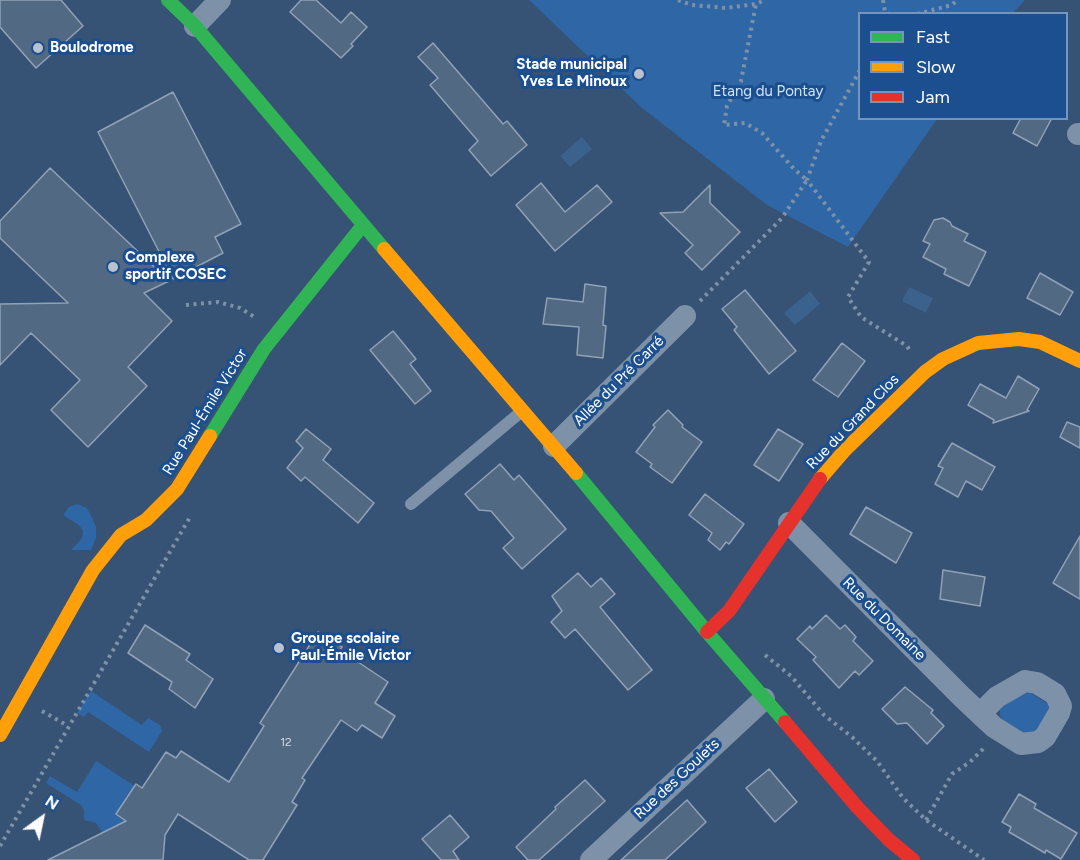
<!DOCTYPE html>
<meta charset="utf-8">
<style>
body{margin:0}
#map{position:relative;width:1080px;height:860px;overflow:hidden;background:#365274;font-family:Figtree,sans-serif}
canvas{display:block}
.legend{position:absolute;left:858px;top:12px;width:210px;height:108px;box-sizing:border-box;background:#1b4f8f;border:2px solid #7695bc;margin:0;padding:8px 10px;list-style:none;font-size:18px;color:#fff}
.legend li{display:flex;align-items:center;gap:12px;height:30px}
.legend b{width:30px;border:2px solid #7695bc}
.north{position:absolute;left:12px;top:788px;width:60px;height:60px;-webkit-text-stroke:4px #1b4f8f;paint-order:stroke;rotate:33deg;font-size:16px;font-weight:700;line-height:24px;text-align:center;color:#fff}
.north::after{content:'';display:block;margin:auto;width:21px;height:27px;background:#fff;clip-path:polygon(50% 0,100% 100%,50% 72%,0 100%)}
</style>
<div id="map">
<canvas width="1080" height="860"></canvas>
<ul class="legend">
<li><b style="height:8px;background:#30b455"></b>Fast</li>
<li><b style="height:8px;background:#ff9f0a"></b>Slow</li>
<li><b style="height:8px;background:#e5322d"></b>Jam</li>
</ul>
<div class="north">N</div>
</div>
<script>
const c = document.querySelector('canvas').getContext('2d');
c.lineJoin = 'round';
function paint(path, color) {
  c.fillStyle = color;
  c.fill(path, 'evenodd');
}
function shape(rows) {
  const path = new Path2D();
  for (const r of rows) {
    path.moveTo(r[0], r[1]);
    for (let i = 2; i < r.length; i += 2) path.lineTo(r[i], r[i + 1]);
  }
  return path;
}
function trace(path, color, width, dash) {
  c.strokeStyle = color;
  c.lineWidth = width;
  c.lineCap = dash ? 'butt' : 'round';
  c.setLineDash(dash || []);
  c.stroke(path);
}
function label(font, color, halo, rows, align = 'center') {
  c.font = font + ' Figtree,sans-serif';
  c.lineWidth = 6;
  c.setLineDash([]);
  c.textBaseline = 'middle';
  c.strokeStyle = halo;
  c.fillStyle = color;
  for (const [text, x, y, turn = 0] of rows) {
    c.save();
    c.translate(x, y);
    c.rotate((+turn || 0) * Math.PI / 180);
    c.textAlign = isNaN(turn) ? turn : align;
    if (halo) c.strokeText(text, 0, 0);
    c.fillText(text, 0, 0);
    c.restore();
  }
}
paint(shape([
 [529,0,1025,0,1013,13,860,14,860,118,937,119,848,247,767,205,642,108],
 [77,504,87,508,96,526,96,538,91,550,71,550,82,538,83,531,79,525,63,515,69,507],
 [91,691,142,725,148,718,160,725,162,731,149,752,88,712,84,717,77,713],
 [1029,692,1050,705,1039,733,1029,737,1003,720,1000,715,1000,710,1005,704],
 [96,761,135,786,116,814,133,825,106,838,96,823,84,820,84,811,82,806,46,783,50,776,77,792]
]), '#2f66a5');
paint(shape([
 [582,137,592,149,570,167,560,156],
 [909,287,933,298,926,313,902,301],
 [810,291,820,304,795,325,784,313]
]), '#3b618d');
const building = shape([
 [0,0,61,0,83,26,36,68,0,27,0,0],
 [301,0,316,0,341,23,351,12,367,27,351,44,353,46,341,58,290,12,301,0],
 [433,43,503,124,507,121,527,145,491,176,469,150,478,141,430,85,438,78,418,57,433,43],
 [173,92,241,224,215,237,223,253,173,279,98,132,173,92],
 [1021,118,1052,118,1037,146,1013,133,1021,118],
 [50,168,169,281,144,293,172,321,128,367,147,386,88,447,51,410,80,380,31,333,0,365,0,304,68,303,0,238,0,221,50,168],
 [541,183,565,212,597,185,612,202,555,251,516,205,541,183],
 [710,185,710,203,740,232,702,270,685,253,693,245,660,213,683,212,710,185],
 [943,218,950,222,952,226,968,234,964,241,986,252,969,286,944,274,946,269,923,257,930,244,923,241,934,220,943,218],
 [1040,273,1073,292,1060,315,1027,298,1040,273],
 [585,284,606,287,603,325,606,326,603,358,577,355,579,327,543,324,547,298,583,302,585,284],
 [745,290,796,351,769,374,734,330,737,327,722,309,745,290],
 [393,331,416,359,410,364,431,391,415,404,370,350,393,331],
 [842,343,865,361,838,397,813,380,842,343],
 [1018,376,1039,389,1027,410,1029,411,993,423,994,420,968,405,980,384,1006,398,1018,376],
 [668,410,683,425,682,427,702,442,672,483,650,467,652,464,636,452,655,427,653,425,668,410],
 [1067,422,1080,427,1080,448,1060,437,1067,422],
 [306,429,331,449,323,460,374,503,358,523,305,477,301,481,287,468,303,448,296,441,306,429],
 [778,429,803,444,779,481,754,465,778,429],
 [952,443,995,467,982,490,966,481,958,497,935,484,943,468,938,466,952,443],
 [500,464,514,480,519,475,566,529,522,569,503,548,514,538,491,511,479,510,465,494,500,464],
 [705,494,744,524,729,544,726,542,720,550,708,540,712,533,689,515,705,494],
 [866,507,912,533,896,563,850,534,866,507],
 [1080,536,1080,599,1053,583,1080,536],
 [943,570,985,577,980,606,940,599,943,570],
 [578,573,591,587,601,578,615,594,600,607,652,670,628,690,575,629,565,638,551,622,562,611,552,596,578,573],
 [826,615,840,629,845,625,856,637,853,641,873,661,859,675,855,671,839,688,813,660,816,657,797,639,810,626,812,629,826,615],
 [145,625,190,654,186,660,213,679,195,708,169,689,172,682,128,653,145,625],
 [318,632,342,647,340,650,388,682,375,703,395,716,382,738,362,725,357,731,341,720,302,778,305,780,292,802,297,805,263,860,249,860,178,814,165,835,163,860,48,860,126,821,116,814,136,784,142,788,166,752,176,758,181,751,229,782,264,726,260,723,318,632],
 [905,687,933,710,931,713,944,726,927,744,907,723,897,724,882,709,905,687],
 [769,769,797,802,775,822,746,788,769,769],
 [585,780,605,801,539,860,528,860,516,847,556,809,555,807,585,780],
 [1019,794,1036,804,1034,808,1077,833,1061,859,1046,850,1045,853,1009,832,1011,827,1002,822,1019,794],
 [687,800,706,822,690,837,665,860,621,860,687,800],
 [450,815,469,837,453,851,459,860,441,860,422,839,450,815]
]);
paint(building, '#526984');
trace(building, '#92a2b6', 1.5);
trace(shape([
 [678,0,692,5,726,8,756,4,765,0],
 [883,0,885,12,889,14],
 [917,14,952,5,957,0],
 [860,70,821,141,807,180,869,262,848,297,861,317,907,346,911,352],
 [700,301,782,218,807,180,794,169,762,133,745,123,724,125,727,106,741,81,756,4],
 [186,305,218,302,240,308,256,318],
 [765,655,791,676,824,715,852,737,877,761,903,798,926,820,984,860],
 [42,711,68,726],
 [926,820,952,774,970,762,986,746],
 [0,846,190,517]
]), '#7d92a8', 4, [3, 4.5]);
trace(shape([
 [411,504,522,411]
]), '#7d92a8', 12);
trace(shape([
 [195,26,220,0],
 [1078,134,1080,134],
 [554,446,685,316],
 [789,523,960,695,980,714,994,727,1021,744,1038,742,1045,737,1059,713,1061,706,1055,694,1037,683,1025,681,997,697,980,714],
 [591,860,764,699]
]), '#7d92a8', 22);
trace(shape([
 [168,0,195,26,384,249],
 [210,436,264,349,363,225],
 [576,473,707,632,785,722]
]), '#30b455', 14);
trace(shape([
 [384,249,576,473],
 [820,479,845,450,925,372,943,359,978,343,1019,339,1040,342,1080,361],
 [0,735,93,570,121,535,146,520,177,489,210,436]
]), '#ff9f0a', 14);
trace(shape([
 [707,632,729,611,820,479],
 [785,722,858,808,889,840,913,860]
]), '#e5322d', 14);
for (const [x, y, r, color] of [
 [38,48,6,"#b9c2ce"],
 [639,74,6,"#b9c2ce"],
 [113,267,6,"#b9c2ce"],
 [279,648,6,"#b9c2ce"]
]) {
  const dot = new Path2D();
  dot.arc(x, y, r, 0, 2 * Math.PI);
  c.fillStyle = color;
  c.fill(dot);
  trace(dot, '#1b4f8f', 2);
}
label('12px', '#d4dae0', null, [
 ["12",286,742]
]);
label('bold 15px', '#fff', '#1b4f8f', [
 ["Boulodrome",50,48],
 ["Stade municipal",627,65,"right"],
 ["Yves Le Minoux",627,82,"right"],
 ["Complexe",125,258],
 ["sportif COSEC",125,275],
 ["Groupe scolaire",291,639],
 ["Paul-Émile Victor",291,656]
], 'left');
label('15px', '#cfe3fa', '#1b4f8f', [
 ["Etang du Pontay",768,92]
]);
label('15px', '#fff', '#1b4f8f', [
 ["Allée du Pré Carré",619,381,-45],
 ["Rue Paul-Émile Victor",205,412,-58],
 ["Rue du Grand Clos",853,422,-46],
 ["Rue du Domaine",884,619,45],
 ["Rue des Goulets",677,779,-43]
]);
</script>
